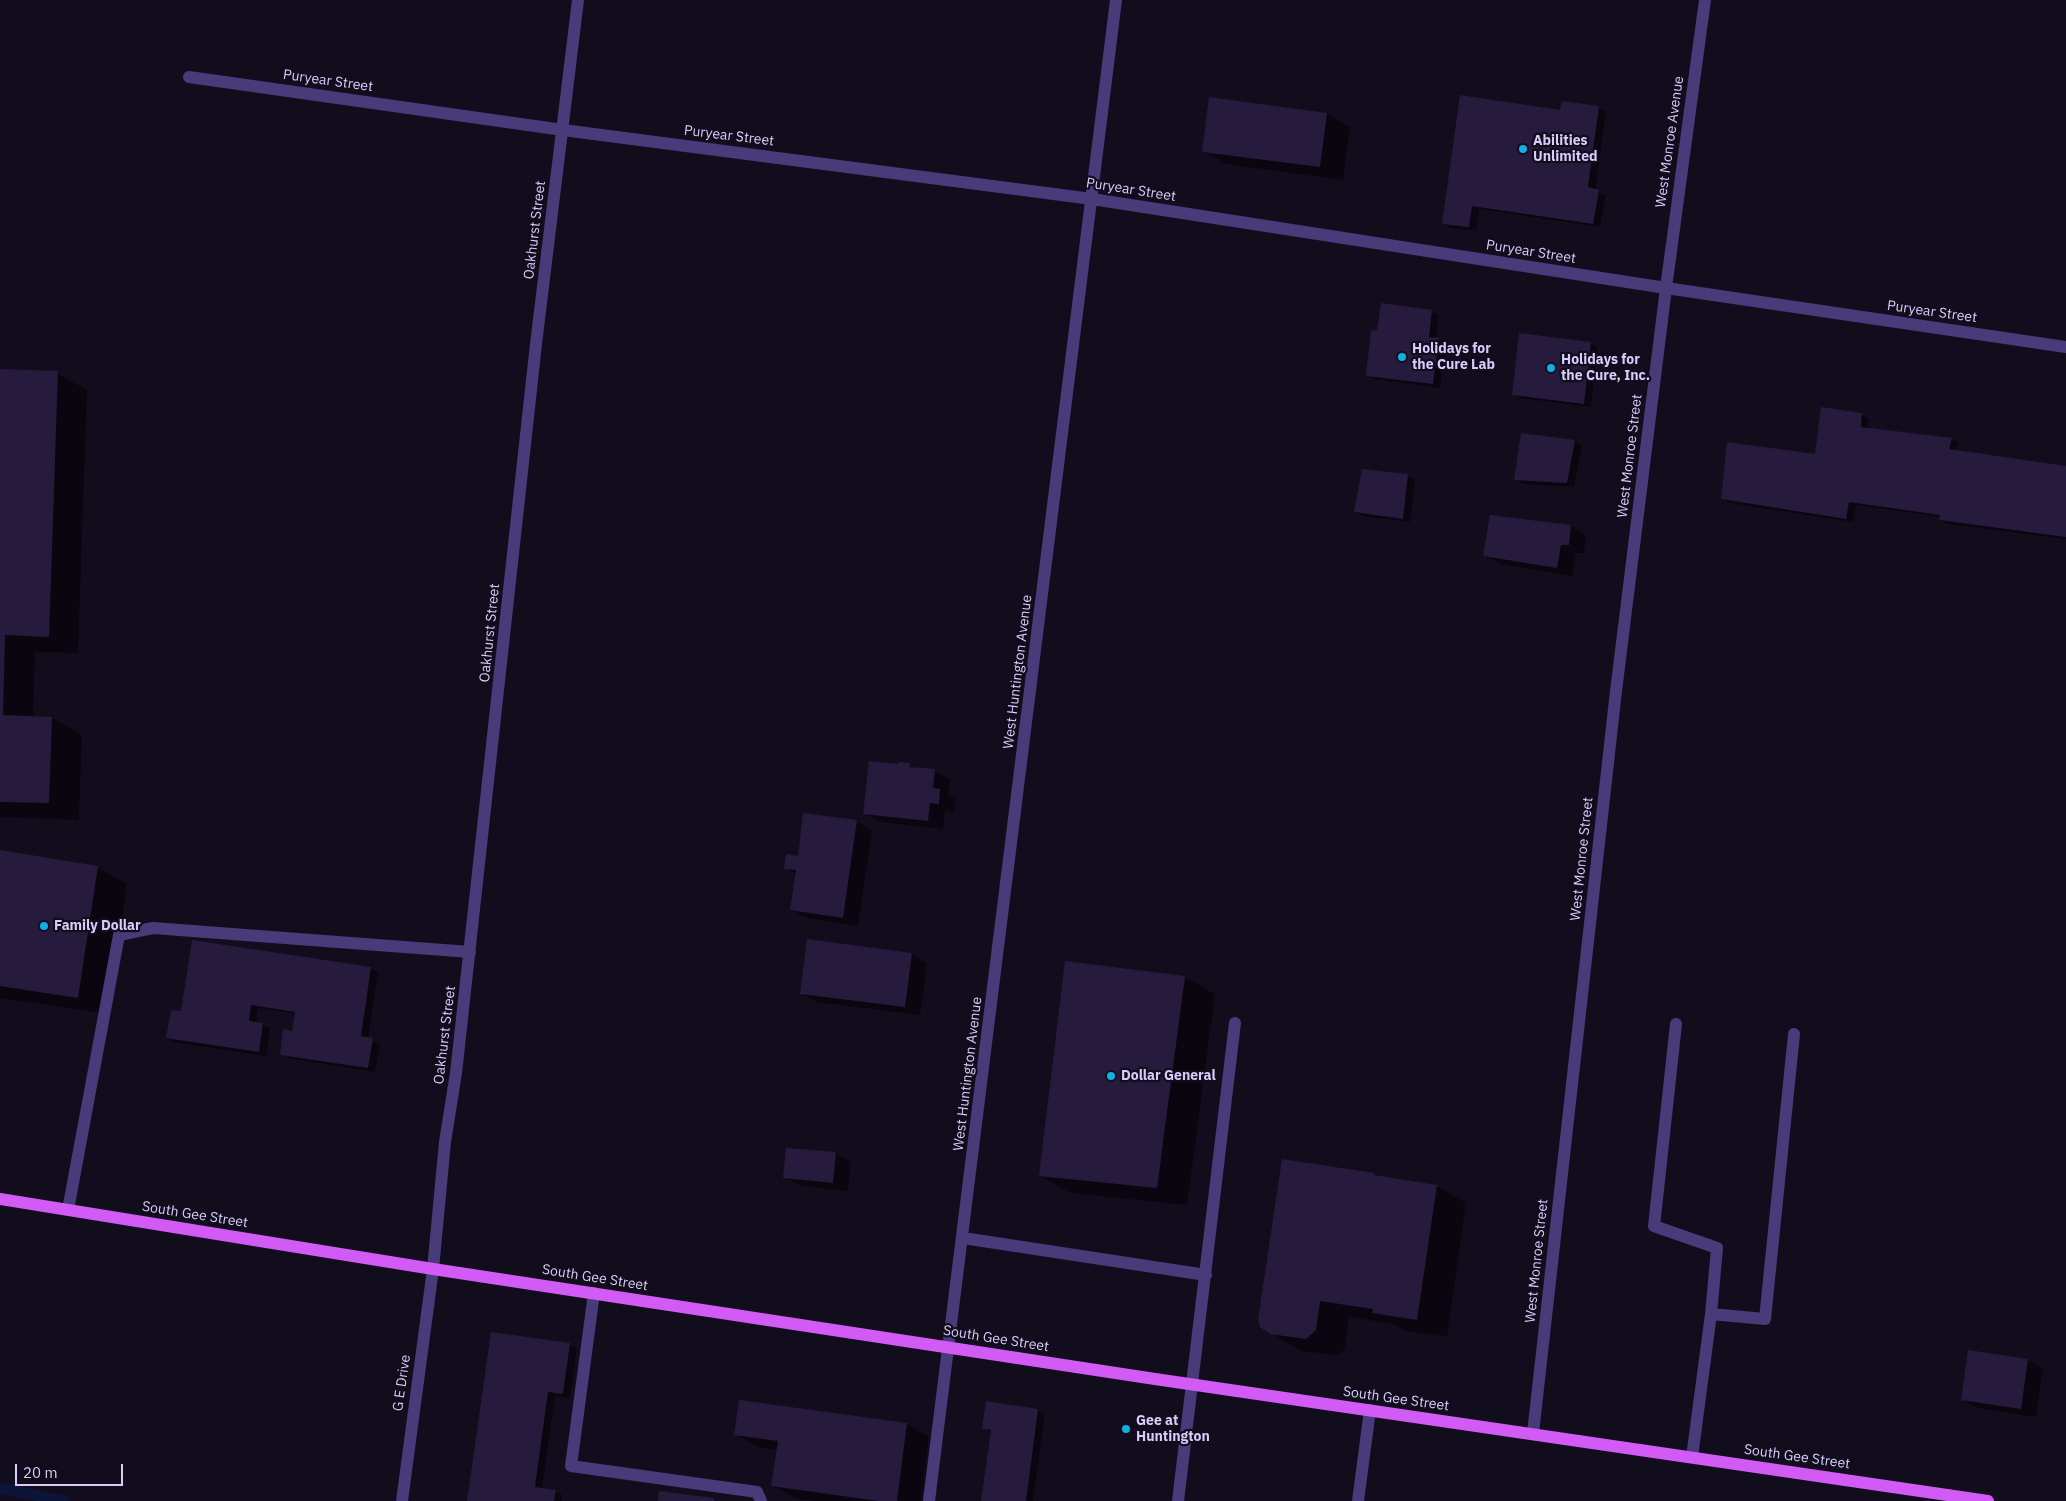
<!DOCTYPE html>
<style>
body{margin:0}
#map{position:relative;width:2066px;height:1501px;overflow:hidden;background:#120d1d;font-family:"IBM Plex Sans",sans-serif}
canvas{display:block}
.scale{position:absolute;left:15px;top:1464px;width:108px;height:22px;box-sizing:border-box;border:2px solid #d9ccfb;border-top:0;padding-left:6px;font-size:15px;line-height:18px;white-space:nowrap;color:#d9ccfb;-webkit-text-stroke:4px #120d1d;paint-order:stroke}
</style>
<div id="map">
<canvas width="2066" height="1501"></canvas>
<div class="scale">20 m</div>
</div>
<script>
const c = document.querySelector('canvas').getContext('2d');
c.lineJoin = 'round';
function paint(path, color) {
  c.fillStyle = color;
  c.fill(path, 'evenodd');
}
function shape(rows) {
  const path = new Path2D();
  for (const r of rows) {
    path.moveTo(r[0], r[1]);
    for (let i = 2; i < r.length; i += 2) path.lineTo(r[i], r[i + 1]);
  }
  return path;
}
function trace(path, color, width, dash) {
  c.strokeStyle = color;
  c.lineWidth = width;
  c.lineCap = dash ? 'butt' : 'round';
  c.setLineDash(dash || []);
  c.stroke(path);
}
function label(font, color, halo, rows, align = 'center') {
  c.font = font + ' "IBM Plex Sans",sans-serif';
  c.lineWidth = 4.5;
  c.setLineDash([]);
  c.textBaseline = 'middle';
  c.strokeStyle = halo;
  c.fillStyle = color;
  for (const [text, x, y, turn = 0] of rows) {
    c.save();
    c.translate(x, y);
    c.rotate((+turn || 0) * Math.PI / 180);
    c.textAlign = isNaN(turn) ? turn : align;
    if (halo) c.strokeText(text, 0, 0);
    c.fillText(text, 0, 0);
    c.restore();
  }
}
paint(shape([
 [1598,108,1606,112,1595,191,1606,196,1600,227,1479,209,1476,231,1451,228,1443,224,1561,112],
 [1327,114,1350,127,1343,180,1226,164,1203,151],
 [1432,311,1439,315,1436,339,1446,344,1440,388,1374,379,1367,375,1378,332],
 [1591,343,1598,348,1591,407,1520,398,1513,394],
 [0,371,57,373,87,390,78,653,35,652,33,717,52,718,82,735,79,820,0,817],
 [1861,414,1869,419,1868,429,1952,439,1959,443,1956,451,2066,467,2066,539,1948,524,1940,520,1941,517,1856,505,1853,522,1729,503,1722,498,1816,455],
 [1574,441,1582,445,1574,487,1523,484,1516,479],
 [1407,475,1415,479,1410,522,1363,516,1356,512],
 [1571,526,1586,535,1584,553,1576,553,1572,576,1500,564,1485,556],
 [909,765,916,769,934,771,950,779,948,795,955,799,954,812,945,811,943,829,880,822,864,813],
 [856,821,872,830,858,926,807,918,792,910,796,874,786,868,799,857],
 [0,851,97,867,127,884,108,1014,0,998],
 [193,941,371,968,378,972,368,1039,380,1044,375,1072,288,1058,281,1054,293,1032,296,1014,258,1008,256,1023,270,1028,266,1056,174,1042,167,1038,182,1012],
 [911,954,927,963,920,1015,816,1002,801,993],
 [1185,977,1215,994,1187,1205,1070,1193,1040,1175],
 [836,1153,851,1162,848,1191,800,1186,785,1177],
 [1373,1174,1380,1178,1437,1186,1466,1203,1447,1337,1403,1330,1393,1324,1349,1317,1345,1348,1341,1353,1336,1355,1301,1351,1271,1333],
 [570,1344,577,1348,570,1398,555,1396,542,1489,555,1491,562,1495,562,1501,469,1501],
 [1969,1352,2028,1360,2043,1369,2036,1417,1977,1408,1962,1399],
 [1037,1410,1045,1414,1033,1501,982,1501,992,1433,983,1428],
 [907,1424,929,1437,921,1501,813,1501,796,1499,773,1485,778,1450,758,1447,736,1434]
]), '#0007');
trace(shape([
 [0,1488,63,1501]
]), '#0c1537', 11);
paint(shape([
 [1460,95,1560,110,1562,101,1599,106,1588,187,1599,190,1593,224,1472,206,1469,227,1442,224],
 [1209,97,1327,113,1320,167,1202,152],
 [1381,303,1432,310,1429,337,1439,338,1433,384,1366,376,1371,330,1377,331],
 [1519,333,1591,342,1584,404,1512,395],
 [0,369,58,371,49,637,5,635,3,715,52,717,49,803,0,802],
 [1821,407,1862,413,1861,427,1952,438,1949,449,2066,466,2066,537,1939,520,1940,515,1849,502,1846,519,1721,499,1727,442,1815,454],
 [1521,433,1575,440,1567,483,1514,480],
 [1362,469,1408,474,1403,519,1354,512],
 [1490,515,1571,525,1569,545,1561,545,1557,568,1483,556],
 [869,761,898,764,898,762,910,763,909,767,935,769,933,788,940,789,939,804,930,803,928,821,863,814],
 [803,813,857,820,843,918,790,910,796,870,784,869,786,854,798,856],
 [0,850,98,866,78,998,0,986],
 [807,939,912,953,905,1007,800,994],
 [192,940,371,967,361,1036,373,1038,368,1068,280,1055,283,1029,292,1031,295,1012,251,1005,249,1021,263,1023,259,1052,166,1038,171,1010,181,1011],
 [1065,961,1185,976,1157,1188,1039,1176],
 [786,1148,836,1152,833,1183,783,1178],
 [1282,1159,1374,1173,1374,1175,1437,1185,1417,1320,1372,1313,1373,1309,1320,1301,1316,1330,1306,1339,1270,1334,1260,1327,1258,1320],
 [491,1332,570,1343,563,1394,548,1392,535,1487,556,1490,554,1501,467,1501],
 [1968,1350,2028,1359,2021,1409,1961,1400],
 [739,1400,907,1423,897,1501,879,1501,771,1486,778,1441,734,1435],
 [986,1401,1038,1409,1026,1501,981,1501,991,1430,982,1429],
 [659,1491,714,1498,714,1501,658,1501]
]), '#261b3c');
trace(shape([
 [189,77,563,130,1092,199,1666,288,2066,347],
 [1676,1024,1654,1226,1717,1248,1711,1314],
 [68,1210,119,935,153,928,470,952],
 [963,1238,1206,1275],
 [594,1293,571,1466,757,1492,761,1501],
 [1533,1433,1616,691,1666,288,1705,0],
 [1692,1457,1711,1314,1765,1319,1794,1034],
 [402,1501,433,1269,445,1142,456,1073,536,344,578,0],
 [929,1501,1116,0],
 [1178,1501,1235,1023],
 [1358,1501,1370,1410]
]), '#473b79', 12);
trace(shape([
 [0,1199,433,1269,1155,1379,1988,1501]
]), '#d15bf4', 12);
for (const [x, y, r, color] of [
 [1523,149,5,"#10b0e4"],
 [1402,357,5,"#10b0e4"],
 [1551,368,5,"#10b0e4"],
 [44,926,5,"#10b0e4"],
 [1111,1076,5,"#10b0e4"],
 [1126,1429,5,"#10b0e4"]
]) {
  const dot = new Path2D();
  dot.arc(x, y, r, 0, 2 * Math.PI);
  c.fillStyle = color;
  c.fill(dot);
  trace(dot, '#120d1d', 2);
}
label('14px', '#d9ccfb', '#120d1d', [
 ["Puryear Street",328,81,8],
 ["Puryear Street",729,136,7],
 ["West Monroe Avenue",1670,142,-82],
 ["Puryear Street",1131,190,9],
 ["Oakhurst Street",535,230,-83],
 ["Puryear Street",1531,252,9],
 ["Puryear Street",1932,312,8],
 ["West Monroe Street",1630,456,-83],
 ["Oakhurst Street",490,633,-84],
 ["West Huntington Avenue",1018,672,-83],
 ["West Monroe Street",1582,859,-84],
 ["Oakhurst Street",445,1035,-83],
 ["West Huntington Avenue",968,1074,-83],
 ["South Gee Street",195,1215,9],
 ["West Monroe Street",1537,1261,-84],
 ["South Gee Street",595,1278,9],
 ["South Gee Street",996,1339,9],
 ["G E Drive",402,1383,-82],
 ["South Gee Street",1396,1399,8],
 ["South Gee Street",1797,1457,8]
]);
label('bold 14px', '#d9ccfb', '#120d1d', [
 ["Abilities",1533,141],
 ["Unlimited",1533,157],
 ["Holidays for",1412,349],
 ["the Cure Lab",1412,365],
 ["Holidays for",1561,360],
 ["the Cure, Inc.",1561,376],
 ["Family Dollar",54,926],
 ["Dollar General",1121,1076],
 ["Gee at",1136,1421],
 ["Huntington",1136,1437]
], 'left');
</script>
